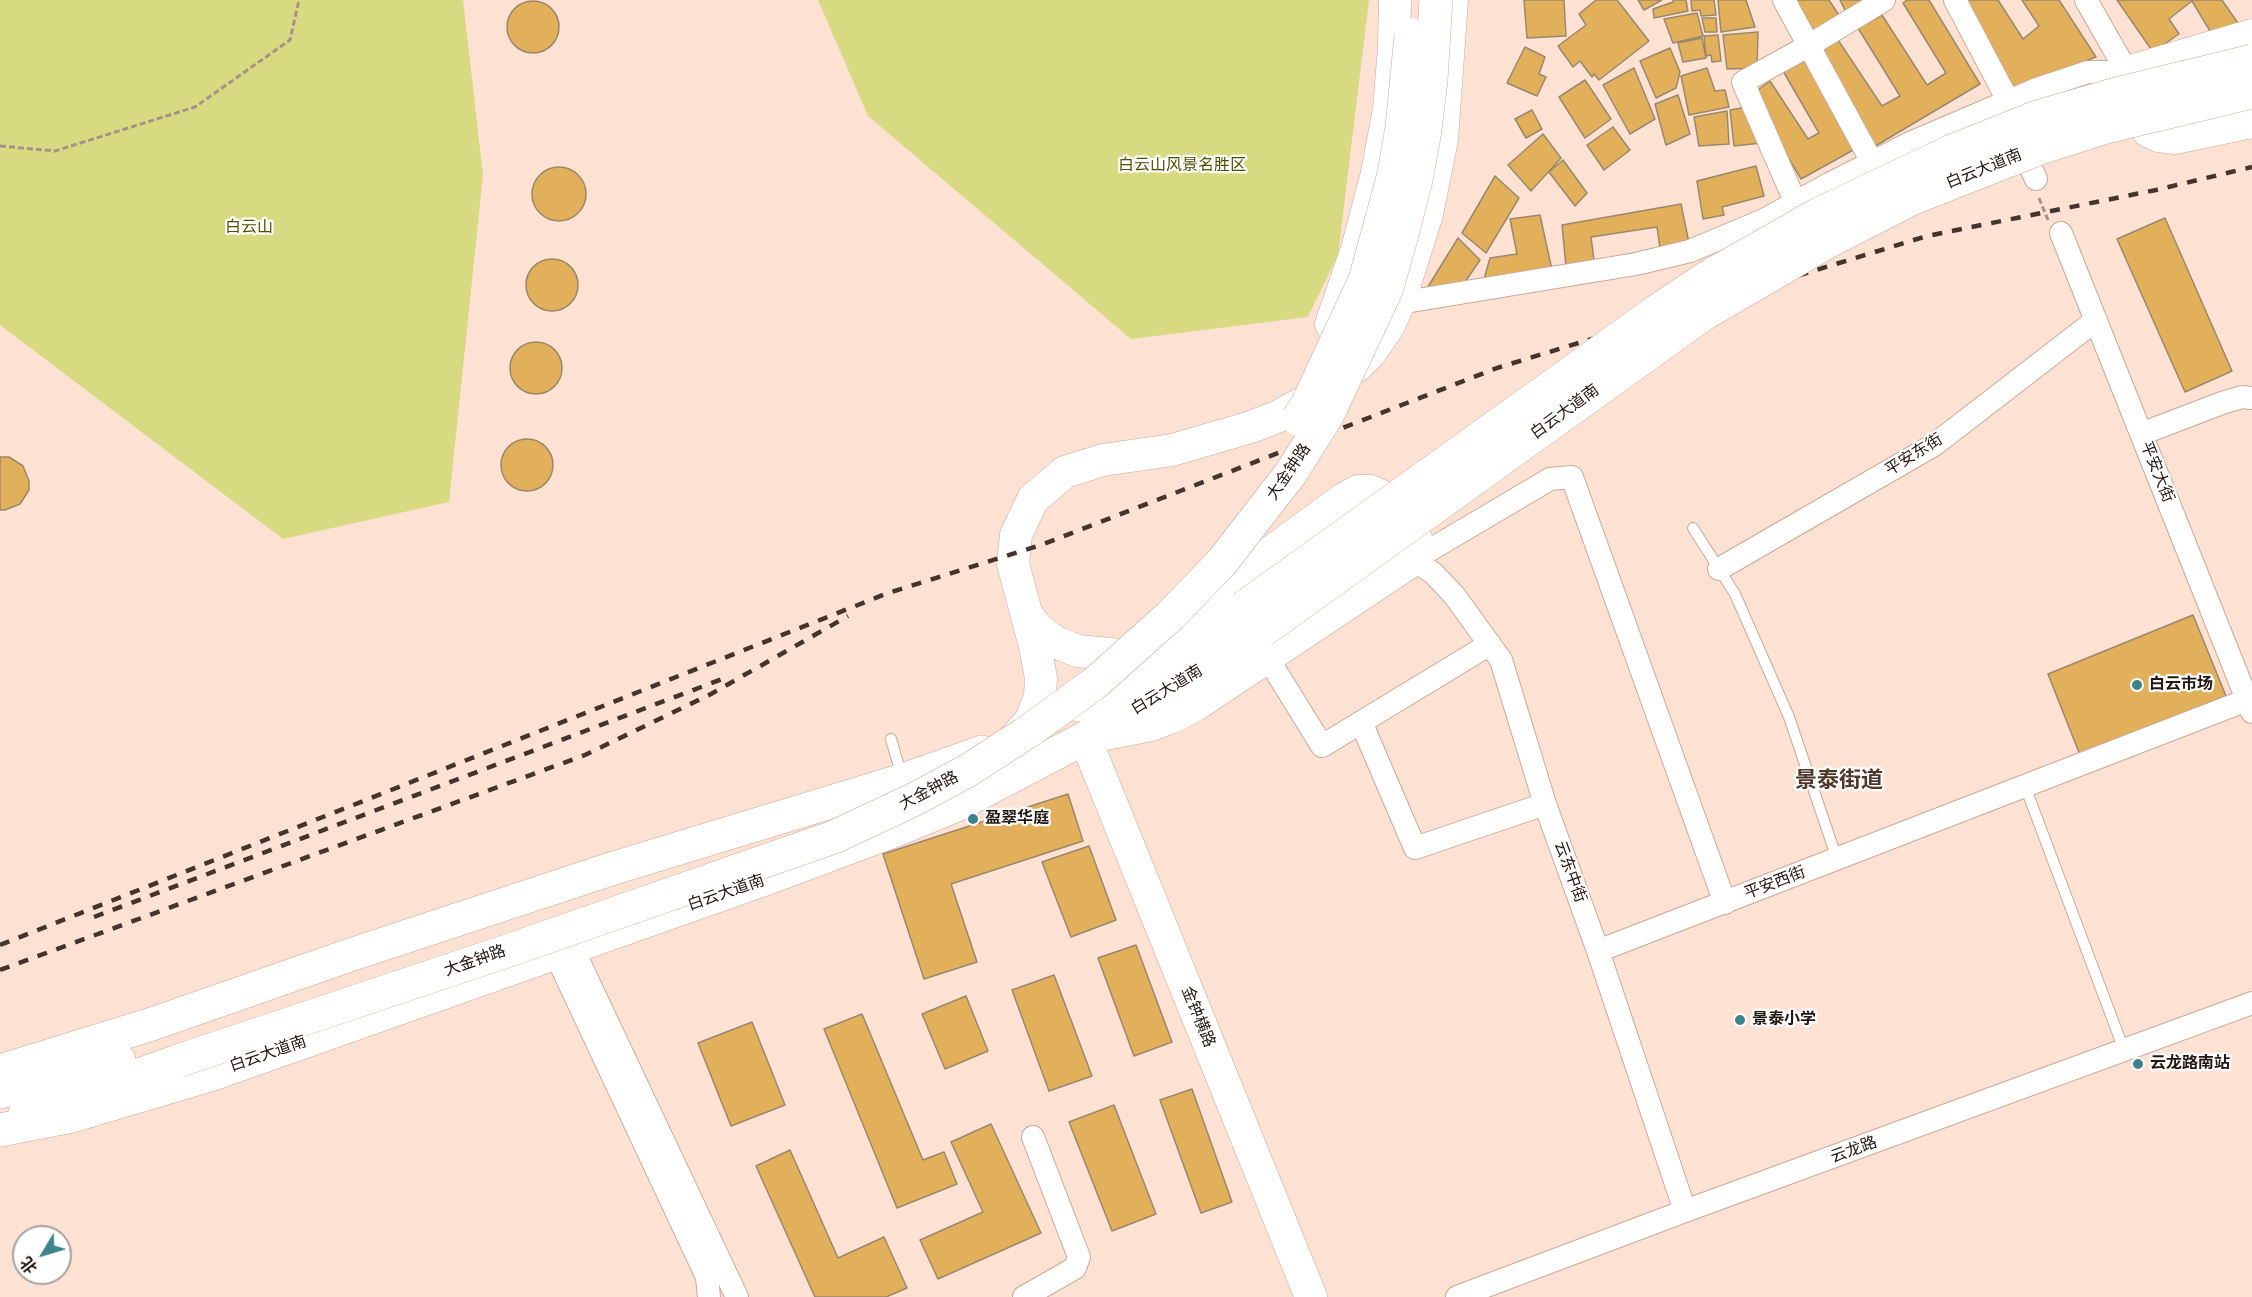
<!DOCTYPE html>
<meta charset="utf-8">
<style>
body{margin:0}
#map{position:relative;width:2252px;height:1297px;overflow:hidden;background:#fde1d3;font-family:"Fira Sans Condensed","Noto Sans SC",sans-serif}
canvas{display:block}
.north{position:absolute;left:12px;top:1225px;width:60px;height:60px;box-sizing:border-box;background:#fff;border:2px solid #a7a2a0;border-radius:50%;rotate:232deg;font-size:16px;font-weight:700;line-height:24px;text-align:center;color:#231711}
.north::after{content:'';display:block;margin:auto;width:21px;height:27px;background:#3c8489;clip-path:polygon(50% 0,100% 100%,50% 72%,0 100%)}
</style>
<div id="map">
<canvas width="2252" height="1297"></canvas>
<div class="north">北</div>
</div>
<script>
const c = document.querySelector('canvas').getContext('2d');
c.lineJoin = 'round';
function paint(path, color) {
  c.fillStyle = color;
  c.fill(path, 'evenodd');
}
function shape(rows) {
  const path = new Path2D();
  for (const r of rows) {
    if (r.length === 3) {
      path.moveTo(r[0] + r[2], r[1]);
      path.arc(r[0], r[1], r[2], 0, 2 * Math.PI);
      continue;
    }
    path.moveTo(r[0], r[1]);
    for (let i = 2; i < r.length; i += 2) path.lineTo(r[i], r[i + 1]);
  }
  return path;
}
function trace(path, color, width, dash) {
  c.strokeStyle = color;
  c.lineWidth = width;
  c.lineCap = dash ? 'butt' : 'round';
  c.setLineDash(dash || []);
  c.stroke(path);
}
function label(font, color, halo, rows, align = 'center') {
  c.font = font + ' "Fira Sans Condensed","Noto Sans SC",sans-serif';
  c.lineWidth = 4.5;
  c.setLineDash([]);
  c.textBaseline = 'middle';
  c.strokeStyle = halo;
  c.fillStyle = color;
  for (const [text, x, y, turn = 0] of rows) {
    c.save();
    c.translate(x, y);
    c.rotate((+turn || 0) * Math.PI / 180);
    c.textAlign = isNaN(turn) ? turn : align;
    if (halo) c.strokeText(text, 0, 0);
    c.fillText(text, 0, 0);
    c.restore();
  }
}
paint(shape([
 [0,0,463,0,483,175,449,502,283,539,0,325],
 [818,0,1369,0,1338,255,1308,317,1131,339,868,116]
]), '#d8da81');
const building = shape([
 [1524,0,1564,0,1566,36,1527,38,1524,0],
 [1596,0,1617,0,1649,41,1599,80,1594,74,1592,77,1580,61,1573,67,1558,46,1586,25,1579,14,1596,0],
 [1638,0,1662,0,1644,10,1638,0],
 [1673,0,1686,0,1688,11,1654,18,1653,9,1673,2,1673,0],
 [1691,0,1714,0,1716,15,1701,16,1700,10,1692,11,1691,0],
 [1718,0,1746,0,1755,27,1721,32,1718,0],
 [1793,0,1829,0,1842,20,1812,38,1793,0],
 [1840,0,1878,0,1848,16,1840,0],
 [1907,0,1929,0,1980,84,1872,148,1817,51,1838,40,1882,106,1900,96,1858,28,1882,15,1927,85,1946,73,1903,3,1907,0],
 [1961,0,1998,0,2023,39,2039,26,2022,0,2059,0,2096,57,2012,89,1961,0],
 [2117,0,2222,0,2240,26,2216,41,2192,1,2169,19,2179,34,2153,52,2117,0],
 [533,27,26],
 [1697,13,1703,36,1673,43,1664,19,1697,13],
 [1702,18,1716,18,1717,32,1705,32,1702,18],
 [1758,32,1757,68,1727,69,1723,35,1758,32],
 [1718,35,1721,61,1712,62,1711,55,1706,56,1704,36,1718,35],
 [1702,38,1706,58,1683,62,1678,43,1702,38],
 [1525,47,1545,57,1539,74,1546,77,1537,96,1507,83,1525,47],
 [1670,48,1680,72,1676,88,1656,98,1640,61,1670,48],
 [1804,61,1857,148,1801,179,1751,95,1770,81,1808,139,1819,133,1783,71,1804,61],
 [1634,68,1655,119,1630,134,1603,85,1634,68],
 [1707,68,1715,91,1725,90,1729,107,1689,115,1681,76,1707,68],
 [1585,80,1611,119,1585,138,1559,97,1585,80],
 [1678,95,1690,134,1666,145,1655,104,1678,95],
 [1747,107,1761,143,1734,146,1730,110,1747,107],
 [1532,110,1542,129,1526,138,1515,119,1532,110],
 [1727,111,1729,144,1699,146,1694,117,1727,111],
 [1613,127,1630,150,1604,170,1587,145,1613,127],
 [1543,134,1561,158,1531,191,1508,165,1543,134],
 [1563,160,1587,193,1575,206,1549,172,1563,160],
 [1756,166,1764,196,1722,207,1724,215,1703,219,1697,181,1756,166],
 [559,194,27],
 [1495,176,1519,198,1486,253,1462,233,1495,176],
 [1681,204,1689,243,1660,248,1657,227,1591,237,1594,260,1566,266,1562,225,1681,204],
 [1540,215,1552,270,1483,283,1490,258,1517,254,1510,219,1540,215],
 [2165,218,2232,371,2185,392,2117,239,2165,218],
 [1458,238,1480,260,1461,288,1426,290,1458,238],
 [552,285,26],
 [536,368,26],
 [527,465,26],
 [0,457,9,457,23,466,29,481,29,490,20,504,5,510,0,510,0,457],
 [2193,615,2226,696,2080,755,2048,674,2193,615],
 [1068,794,1083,841,951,884,977,962,924,979,883,854,1068,794],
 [1089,846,1116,920,1071,937,1042,862,1089,846],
 [1136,945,1172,1042,1134,1056,1098,958,1136,945],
 [1054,975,1092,1076,1049,1091,1012,990,1054,975],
 [966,996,988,1051,945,1069,922,1014,966,996],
 [862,1014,923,1160,944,1152,957,1184,897,1208,824,1029,862,1014],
 [752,1022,785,1105,731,1126,698,1043,752,1022],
 [1192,1089,1232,1202,1201,1213,1160,1100,1192,1089],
 [1114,1105,1156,1214,1112,1231,1069,1122,1114,1105],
 [991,1124,1041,1233,938,1279,920,1240,983,1212,951,1142,991,1124],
 [790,1150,838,1258,884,1237,907,1288,886,1297,815,1297,756,1166,790,1150]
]);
paint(building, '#e2b05b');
trace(building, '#9a886d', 1.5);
const lane = shape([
 [1693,528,1735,594,1789,717,1837,859],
 [891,739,902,777],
 [2025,786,2124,1050]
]);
const street = shape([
 [1784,0,1872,162],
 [1955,0,2003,91],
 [2086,0,2127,72],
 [2018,141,2036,179],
 [1790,190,1743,82,1808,46,1884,0],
 [2061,233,2252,712],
 [1399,303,1636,264,1690,251,1764,220,1831,183,1910,143,2034,90,2088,72,2127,72],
 [2141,434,2222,403,2242,397,2252,398],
 [1719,569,1934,445,2096,320],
 [1267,657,1322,746,1490,644],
 [1361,722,1415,848,1545,804],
 [572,947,737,1297],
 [1598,951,2247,700],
 [555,953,707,1277,709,1297],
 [1685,1211,1598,951,1545,804,1501,660,1454,595,1433,573,1413,560,1550,479,1572,477,1725,903],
 [1024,1297,1075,1268,1079,1257,1033,1137],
 [1457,1297,1685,1211,2252,1003]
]);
const secondary = shape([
 [2252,35,2127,72,2137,115,2148,131,2158,136,2175,138,2252,122],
 [1331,324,1357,249,1377,173,1389,109,1394,47,1395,0],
 [1357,366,1371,352,1388,327,1399,303,1427,214,1442,139,1452,0],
 [1027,615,1038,629,1055,642,1078,651,1129,656],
 [1181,618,1345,498,1358,491,1370,491,1384,497,1399,513,1416,538,1417,549,1413,560,1194,706,1173,717,1151,725,1085,738,1311,1297],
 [1016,737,1031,720,1040,696,1041,678,1035,646,1013,564,1016,535,1033,499,1065,472,1103,460,1172,450,1251,427,1277,417,1319,394]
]);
const primary = shape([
 [0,1092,119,1060],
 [24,1116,178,1061]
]);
const highway = shape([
 [1080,705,1160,660,1243,608],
 [0,1071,152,1024,353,954,614,868,903,780,982,752],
 [0,1130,72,1116,213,1074,768,878,901,828,959,804,1085,738,1208,666,1262,631]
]);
trace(lane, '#caa998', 12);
trace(street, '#caa998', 24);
trace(secondary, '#caa998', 33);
trace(primary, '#caa998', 34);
trace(highway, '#caa998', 34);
trace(shape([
 [0,146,55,151,195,107,290,40,299,0],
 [2039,198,2048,220]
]), '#a79287', 3, [6, 3]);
trace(lane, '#fff', 10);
trace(street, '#fff', 22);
trace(secondary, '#fff', 32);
trace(primary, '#fff', 33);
trace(highway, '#fff', 33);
trace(shape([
 [94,917,725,678],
 [0,945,888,593,1041,545,1497,368,1927,236,2156,190,2252,167],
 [0,970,585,755,711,694,848,616]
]), '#43352e', 4.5, [10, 10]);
const primaryBridge = shape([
 [1298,419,1308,403,1365,280,1394,174,1402,127,1411,35],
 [178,1061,504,952,834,837,915,799,967,771,1026,733,1094,684,1171,615,1222,562,1291,473,1328,414,1387,288,1401,238,1416,180,1425,130,1431,80,1436,0]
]);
const highwayBridge = shape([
 [1243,608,1657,311,1708,277,1817,215,1952,151,2037,117,2116,94,2252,61],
 [1262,631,1702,315,1827,242,1911,199,2043,147,2106,127,2252,92]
]);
trace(primaryBridge, '#caa998', 34, []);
trace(highwayBridge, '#caa998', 34, []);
trace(primaryBridge, '#fff', 33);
trace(highwayBridge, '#fff', 33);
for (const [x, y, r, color] of [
 [2137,685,6,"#3c8489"],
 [973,819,6,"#3c8489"],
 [1740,1020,6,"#3c8489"],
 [2138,1064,6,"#3c8489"]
]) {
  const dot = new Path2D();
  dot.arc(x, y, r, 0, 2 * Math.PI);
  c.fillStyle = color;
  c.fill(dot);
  trace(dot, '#fff', 2);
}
label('16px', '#4f4f03', '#fff', [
 ["白云山风景名胜区",1182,166],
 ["白云山",249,228]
]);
label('16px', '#231711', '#fff', [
 ["白云大道南",1984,169,-22],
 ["白云大道南",1565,412,-36],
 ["平安东街",1914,455,-32],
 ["大金钟路",1289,472,-56],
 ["平安大街",2157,472,68],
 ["白云大道南",1167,690,-31],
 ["大金钟路",929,791,-28],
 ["云东中街",1570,872,70],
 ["平安西街",1775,883,-21],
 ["白云大道南",726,893,-19],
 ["大金钟路",475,961,-19],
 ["金钟横路",1198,1017,68],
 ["白云大道南",268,1054,-19],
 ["云龙路",1854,1150,-20]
]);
label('bold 16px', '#231711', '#fff', [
 ["白云市场",2149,685],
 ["盈翠华庭",985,819],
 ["景泰小学",1752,1020],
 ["云龙路南站",2150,1064]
], 'left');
label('bold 22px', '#513628', '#fff', [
 ["景泰街道",1839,781]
]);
</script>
